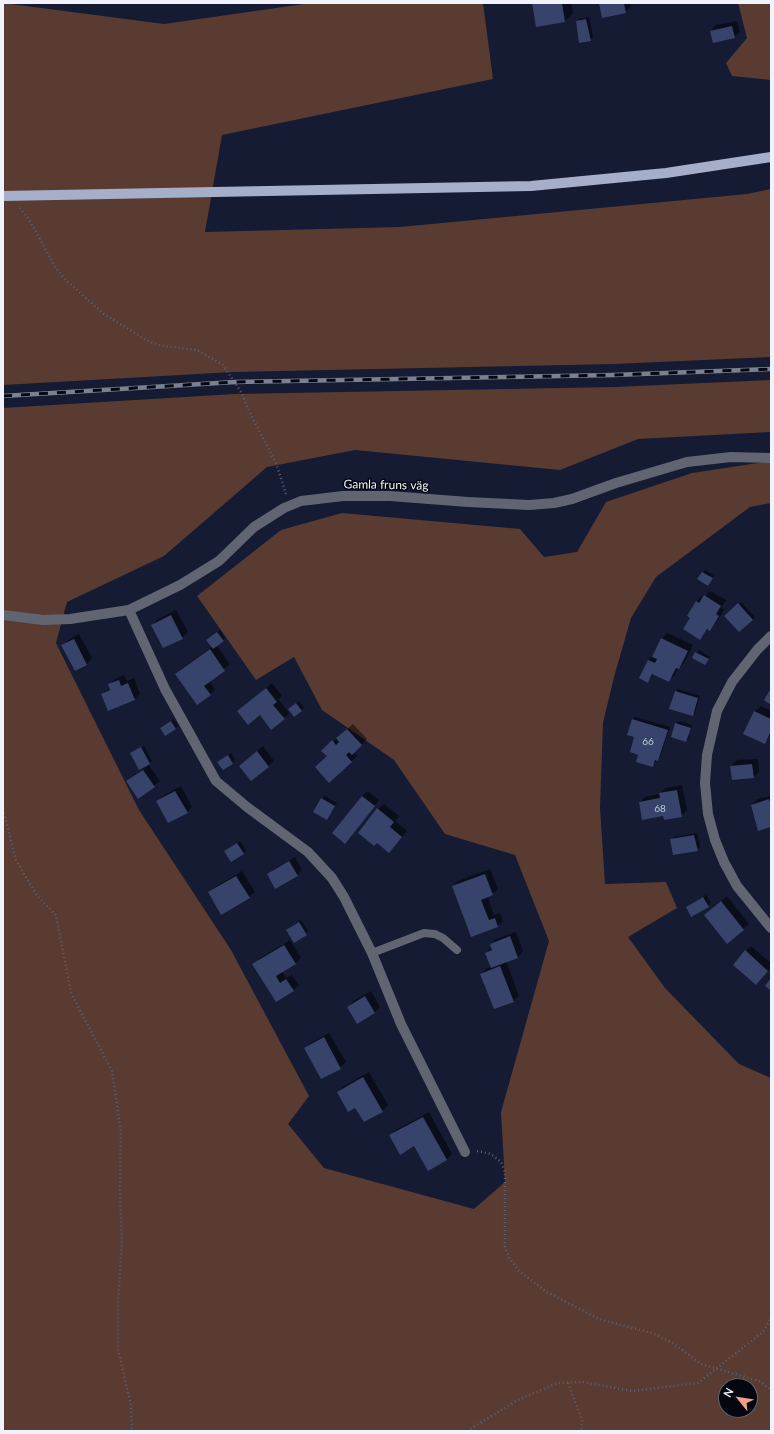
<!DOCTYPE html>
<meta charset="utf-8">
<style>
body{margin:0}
#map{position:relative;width:774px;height:1434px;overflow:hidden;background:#141b32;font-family:Lato,sans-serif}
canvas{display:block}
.frame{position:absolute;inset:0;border:4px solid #f0f3fd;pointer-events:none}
.north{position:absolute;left:718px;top:1378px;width:40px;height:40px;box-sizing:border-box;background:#050710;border:1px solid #63656f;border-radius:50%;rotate:300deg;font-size:11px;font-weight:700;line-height:16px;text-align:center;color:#f0f3fd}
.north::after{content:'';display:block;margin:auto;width:14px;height:18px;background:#f39f85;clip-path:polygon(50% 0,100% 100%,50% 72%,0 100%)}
</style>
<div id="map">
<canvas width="774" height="1434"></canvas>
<div class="frame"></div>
<div class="north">N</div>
</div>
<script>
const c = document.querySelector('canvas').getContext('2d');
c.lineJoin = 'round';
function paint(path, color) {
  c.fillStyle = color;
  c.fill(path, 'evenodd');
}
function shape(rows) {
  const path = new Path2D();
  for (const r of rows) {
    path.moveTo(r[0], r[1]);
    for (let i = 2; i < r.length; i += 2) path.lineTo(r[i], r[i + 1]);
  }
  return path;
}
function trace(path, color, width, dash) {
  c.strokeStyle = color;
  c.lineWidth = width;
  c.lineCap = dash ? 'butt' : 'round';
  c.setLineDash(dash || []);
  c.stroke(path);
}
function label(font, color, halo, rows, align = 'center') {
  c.font = font + ' Lato,sans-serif';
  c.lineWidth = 3;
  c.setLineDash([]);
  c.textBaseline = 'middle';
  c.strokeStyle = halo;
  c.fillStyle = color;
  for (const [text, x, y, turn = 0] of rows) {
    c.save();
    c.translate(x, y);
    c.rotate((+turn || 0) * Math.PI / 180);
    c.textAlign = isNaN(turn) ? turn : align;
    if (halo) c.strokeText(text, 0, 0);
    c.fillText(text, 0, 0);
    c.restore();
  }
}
paint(shape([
 [3,3,164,24,311,3,483,3,493,79,222,135,205,232,400,227,747,194,771,189,771,357,614,364,233,372,3,385],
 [738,3,771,3,771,80,732,76,726,63,747,38],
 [771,380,771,432,638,439,560,470,355,450,267,467,164,556,67,602,56,643,139,810,231,950,309,1096,288,1124,324,1168,474,1209,505,1182,501,1112,549,941,515,855,445,834,394,760,322,710,294,657,256,680,197,596,281,530,342,513,520,529,544,557,577,552,606,502,692,473,771,461,771,503,750,507,656,577,631,618,614,677,603,723,600,808,605,884,666,882,677,908,628,937,665,988,739,1064,771,1078,771,1431,3,1431,3,408,234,394,615,387],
 [726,1386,750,1386,750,1410,726,1410]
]), '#593b32');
paint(shape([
 [533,3,571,3,573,13,565,21],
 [600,3,630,3,631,7,625,12],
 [589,17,593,37,590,40,577,22,579,19],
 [737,21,740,32,734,37,711,31,716,25],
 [705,570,714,576,710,582,699,579],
 [710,591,726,600,721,608,724,610,715,624,710,629,708,629,700,639,691,618,696,602,702,596,704,598],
 [741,602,755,617,739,631,725,616],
 [176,610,188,632,182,638,152,625,158,619],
 [220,630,225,638,216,645,230,664,209,681,215,689,210,695,177,674,182,668,212,647,207,640],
 [667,633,693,645,684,663,679,668,678,668,674,676,668,681,654,674,648,682,648,660,655,654,662,639],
 [79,634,92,658,87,664,76,670,63,645,68,640],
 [699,650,710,657,705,664,693,657],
 [124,675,127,681,134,678,140,694,134,699,102,694,110,688,109,685,115,679],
 [272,683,282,696,278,699,289,713,284,719,238,711],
 [678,689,700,696,695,713,692,715,676,691],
 [299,701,304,708,301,710,292,707],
 [761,706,771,711,771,735,764,743,745,733,755,711],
 [635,717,670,727,660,757,658,760,657,759,653,766,635,737,628,734,633,719],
 [174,719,178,726,175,728,161,728],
 [679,721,692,725,688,739,686,741,676,724],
 [353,724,367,739,354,752,357,756,330,782,328,756,323,751],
 [144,746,152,761,148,764,160,781,154,786,127,781,133,776,148,766,134,751],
 [263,746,274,761,251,780,240,766],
 [231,753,235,760,223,769,221,760],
 [758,759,759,772,753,777,731,766,737,760],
 [682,785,687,810,681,816,664,815,640,802,645,797,660,794,666,788],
 [181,786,192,807,187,812,157,801,163,796],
 [368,791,379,800,350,837,362,796],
 [325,796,337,803,327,819,322,799],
 [771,796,771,826,752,805,757,799],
 [384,804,399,816,395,821,407,831,389,852,378,809],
 [697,833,700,847,697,850,671,840,674,837],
 [240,841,246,851,243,853,228,849],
 [295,857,302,870,297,875,268,874,274,869],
 [490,869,498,889,492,894,487,896,494,915,500,913,503,921,497,926,472,936,453,886,458,881],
 [242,871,255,892,249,897,210,893,215,887],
 [706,895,711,903,708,906,689,905],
 [727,896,749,924,727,942,711,909],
 [301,920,308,931,306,934,287,930],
 [516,932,523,951,518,957,506,961,519,996,513,1001,481,974,487,968,491,967,486,953,492,947,491,944,496,939],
 [290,940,301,958,296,963,282,972,286,978,292,975,299,985,293,991,276,1001,254,964,259,959],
 [751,946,771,963,771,967,761,978,746,951],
 [371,991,380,1007,375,1012,358,1023,348,1007,354,1001],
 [329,1033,346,1062,340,1068,305,1048,311,1043],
 [369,1072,388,1105,382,1111,364,1121,356,1106,338,1092,343,1087],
 [429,1112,452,1154,446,1160,390,1135,396,1130]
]), '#0007');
paint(shape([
 [532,3,562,3,565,22,536,27],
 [599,3,624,3,626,13,602,18],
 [586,19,591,41,579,43,576,21],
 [732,26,735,38,713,43,710,31],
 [702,572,713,578,708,586,697,579],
 [704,595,721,606,716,614,719,616,710,631,707,629,700,640,683,629,690,618,687,616,696,601,699,603],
 [738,603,753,620,739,632,724,616],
 [171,615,183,639,163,648,151,625],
 [217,632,224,641,213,649,206,640],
 [661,638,688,651,679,669,676,668,669,682,652,674,648,683,639,678,648,660,655,663,657,659,652,657],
 [74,639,87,665,75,671,61,645],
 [210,649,225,671,204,686,211,695,197,705,175,674],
 [695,652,709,659,705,665,692,658],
 [119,680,121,686,128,683,135,700,108,711,101,694,110,690,108,684],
 [266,688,277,702,273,705,285,719,271,730,260,715,248,725,237,711],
 [771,688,771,705,764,700],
 [675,691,698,698,693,716,669,709],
 [296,703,302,711,294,717,288,709],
 [754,711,771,719,771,731,765,744,743,734],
 [632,719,668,730,658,761,655,760,653,767,636,762,638,755,630,752,634,737,627,735],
 [171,721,176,729,165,736,160,728],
 [675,723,691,728,686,742,671,737],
 [347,729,362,745,352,755,349,752,346,755,352,762,329,783,315,767,327,756,321,751,332,740,336,745,339,742,336,738],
 [141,747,150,764,139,770,130,753],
 [257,751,269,767,251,781,239,766],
 [228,755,233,764,223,770,217,762],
 [752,764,754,778,732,780,730,766],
 [143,770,155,787,138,799,126,781],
 [677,790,682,817,664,820,663,816,642,820,639,802,660,798,659,793],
 [175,791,188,813,168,823,156,801],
 [362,796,375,806,345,844,332,833],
 [321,798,335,806,327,820,313,812],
 [769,799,771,806,771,827,758,831,751,805],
 [377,808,394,822,390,827,402,837,389,853,377,843,374,846,358,833],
 [694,835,698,851,673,855,670,839],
 [237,843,244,854,231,862,224,851],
 [289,861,298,876,275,889,267,874],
 [485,874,493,895,481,900,489,920,495,918,498,927,471,937,452,886],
 [236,876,250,898,221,915,208,892],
 [703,897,709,907,691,917,686,907],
 [721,901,744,930,727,944,704,915],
 [299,922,307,935,294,943,286,930],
 [510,936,518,958,491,968,485,953,492,950,490,944],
 [284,945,296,964,276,976,280,983,286,979,294,991,276,1002,252,964],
 [745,950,768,971,756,985,733,965],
 [500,966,514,1002,494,1009,480,974],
 [771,978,771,991,765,986],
 [365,996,375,1013,357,1024,347,1007],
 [324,1037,341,1069,321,1079,304,1048],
 [363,1077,383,1112,364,1122,355,1108,348,1112,337,1092],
 [423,1117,447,1160,428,1171,414,1146,400,1155,389,1135]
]), '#37436a');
trace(shape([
 [20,208,29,219,55,267,66,280,104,314,146,340,157,345,197,350,223,365,241,392,250,413,276,463,286,494],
 [3,809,16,860,37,896,56,915,71,993,112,1071,121,1132,120,1190,122,1245,118,1299,118,1350,131,1405,132,1431],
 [477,1151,491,1154,501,1162,505,1172,505,1247,509,1258,519,1271,547,1292,599,1319,652,1333,673,1343,701,1364,759,1381,771,1390],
 [568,1383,582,1420,581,1431],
 [467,1431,516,1401,557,1383,582,1382,632,1391,698,1383,763,1332,771,1318]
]), '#5b6174', 2.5, [1, 3]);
trace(shape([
 [372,953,424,933,435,934,443,938,457,950]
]), '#616571', 8);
trace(shape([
 [129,610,165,689,216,781,247,807,308,852,332,878,344,897,372,953,401,1024,465,1152],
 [3,615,43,620,70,619,129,610,180,585,219,561,254,527,284,508,301,501,343,496,390,496,468,502,529,505,554,503,572,499,616,483,687,462,731,457,771,458],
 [771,636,757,650,732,682,717,711,707,755,705,783,708,814,715,840,724,862,737,886,771,928]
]), '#616571', 10);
trace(shape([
 [3,196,531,186,666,173,771,157]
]), '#a5afc9', 10);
const rail = shape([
 [3,396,235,382,614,375,771,369]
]);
trace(rail, '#7c8192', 4.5);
trace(rail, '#050710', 3, [9]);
label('10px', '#c2c7d8', null, [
 ["66",648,742],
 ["68",660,809]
]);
label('12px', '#f0f3fd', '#050710', [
 ["Gamla fruns väg",386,485,1]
]);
</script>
